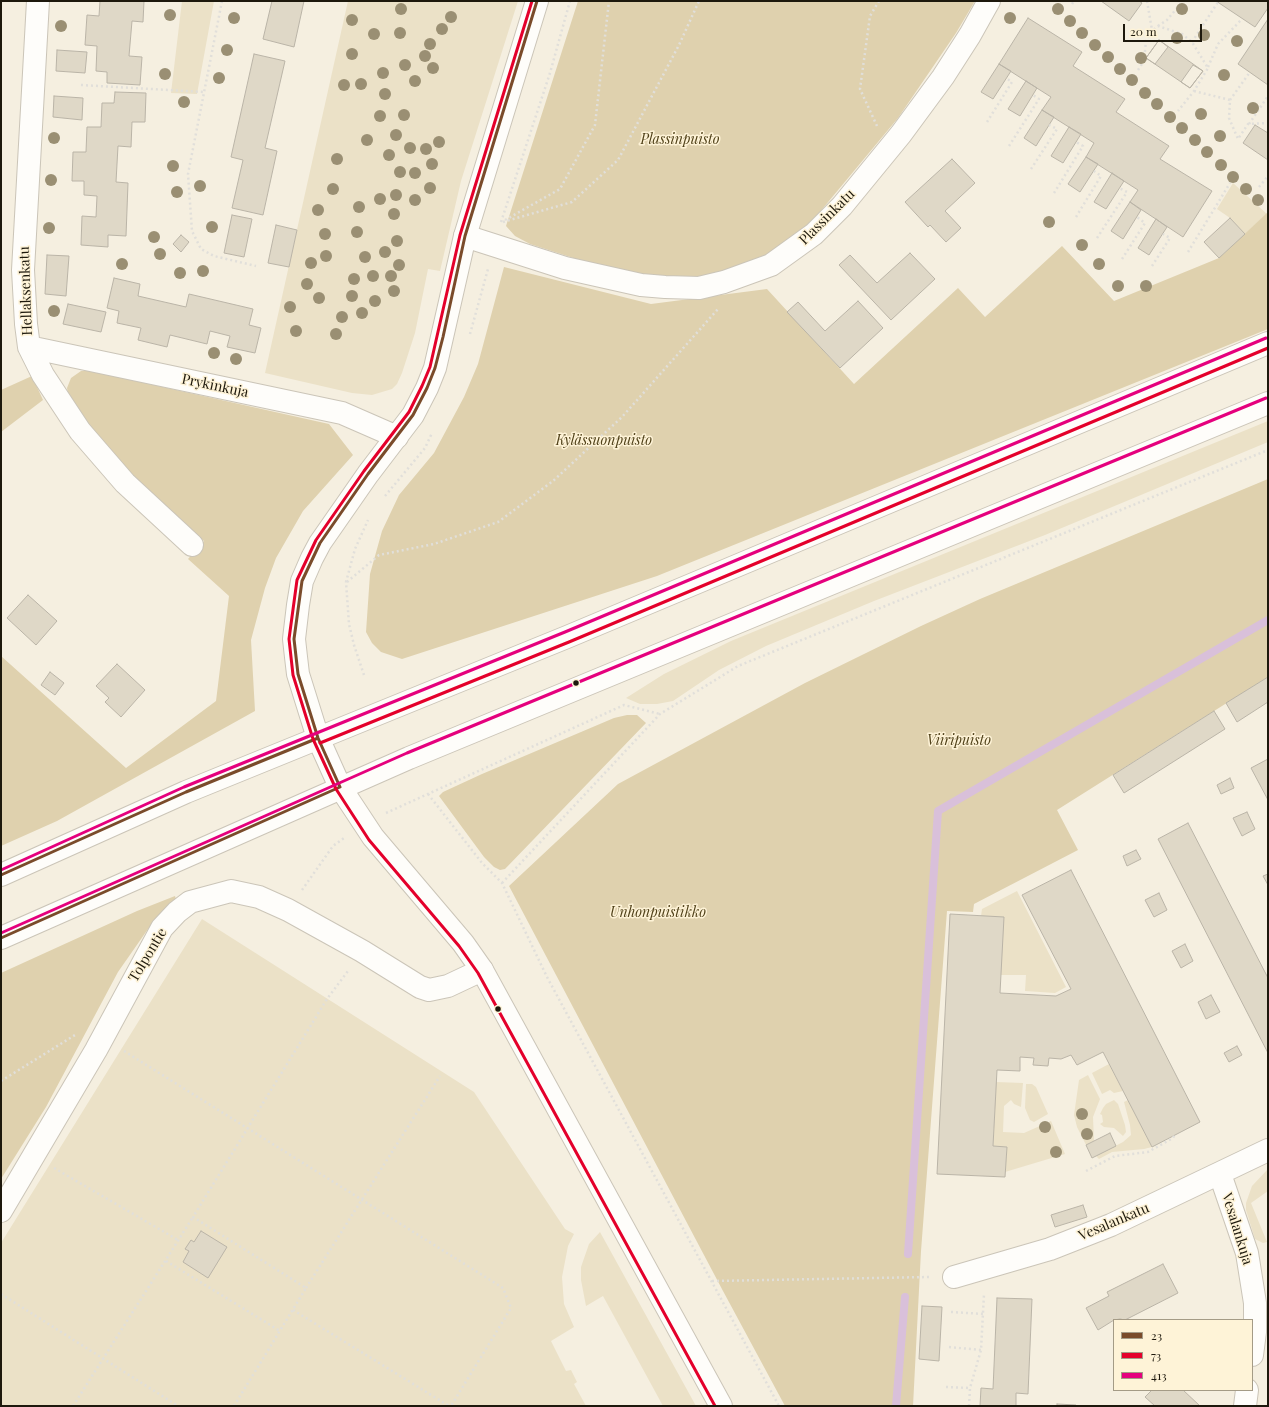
<!DOCTYPE html>
<meta charset="utf-8">
<style>
body{margin:0}
#map{position:relative;width:1269px;height:1407px;overflow:hidden;background:#f5efe0;font-family:"Playfair Display",serif}
canvas{display:block}
.frame{position:absolute;inset:0;border:2px solid #1d180c;pointer-events:none}
.legend{position:absolute;left:1113px;top:1319px;width:140px;height:72px;box-sizing:border-box;background:#fef3d7;border:1px solid #a49b86;margin:0;padding:5px 7px;list-style:none;font-size:12px;color:#1d180c}
.legend li{display:flex;align-items:center;gap:8px;height:20px}
.legend b{width:20px;border:1px solid #a49b86}
.scale{position:absolute;left:1123px;top:24px;width:79px;height:18px;box-sizing:border-box;border:2px solid #1d180c;border-top:0;padding-left:5px;font-size:12px;line-height:14px;white-space:nowrap;color:#1d180c;-webkit-text-stroke:3px #fef3d7;paint-order:stroke}
</style>
<div id="map">
<canvas width="1269" height="1407"></canvas>
<div class="frame"></div>
<ul class="legend">
<li><b style="height:5px;background:#7a4b2a"></b>23</li>
<li><b style="height:5px;background:#e4002b"></b>73</li>
<li><b style="height:5px;background:#e5007d"></b>413</li>
</ul>
<div class="scale">20 m</div>
</div>
<script>
const c = document.querySelector('canvas').getContext('2d');
c.lineJoin = 'round';
function paint(path, color) {
  c.fillStyle = color;
  c.fill(path, 'evenodd');
}
function shape(rows) {
  const path = new Path2D();
  for (const r of rows) {
    path.moveTo(r[0], r[1]);
    for (let i = 2; i < r.length; i += 2) path.lineTo(r[i], r[i + 1]);
  }
  return path;
}
function trace(path, color, width, dash) {
  c.strokeStyle = color;
  c.lineWidth = width;
  c.lineCap = dash ? 'butt' : 'round';
  c.setLineDash(dash || []);
  c.stroke(path);
}
function label(font, color, halo, rows, align = 'center') {
  c.font = font + ' "Playfair Display",serif';
  c.lineWidth = 3;
  c.setLineDash([]);
  c.textBaseline = 'middle';
  c.strokeStyle = halo;
  c.fillStyle = color;
  for (const [text, x, y, turn = 0] of rows) {
    c.save();
    c.translate(x, y);
    c.rotate((+turn || 0) * Math.PI / 180);
    c.textAlign = isNaN(turn) ? turn : align;
    if (halo) c.strokeText(text, 0, 0);
    c.fillText(text, 0, 0);
    c.restore();
  }
}
paint(shape([
 [182,1,214,1,197,94,171,93],
 [348,1,518,1,461,181,440,271,428,269,415,333,402,373,397,384,392,389,372,395,352,393,265,373],
 [1233,183,1267,214,1245,234,1230,218,1217,209],
 [1268,421,1268,442,1045,535,874,601,766,646,719,670,673,701,657,704,640,704,626,698,664,674,731,641],
 [1017,891,1066,987,1055,993,1025,991,1026,975,1001,975,981,916,982,909],
 [202,919,474,1092,565,1229,574,1234,568,1246,562,1277,564,1304,574,1327,551,1341,566,1371,571,1370,577,1382,574,1384,586,1406,1,1406,1,1243],
 [1109,1064,1123,1091,1114,1093,1110,1090,1102,1094,1092,1073],
 [1088,1075,1100,1099,1093,1117,1094,1141,1086,1145,1077,1127,1074,1115,1079,1080],
 [996,1082,1023,1083,1021,1107,1014,1104,1011,1100,1004,1106,1003,1132,1024,1133,1051,1121,1065,1154,1005,1172,1007,1147,993,1146],
 [1026,1084,1032,1084,1036,1087,1048,1114,1034,1122,1030,1120,1025,1108],
 [1114,1100,1118,1104,1125,1125,1126,1132,1123,1136,1114,1128,1104,1127,1100,1124,1103,1122,1102,1115,1100,1114,1103,1108,1106,1104],
 [1128,1100,1152,1147,1144,1149,1112,1152,1099,1159,1096,1156,1123,1142,1131,1135,1130,1125,1124,1102],
 [1268,1169,1268,1191,1251,1203,1267,1242,1263,1243,1255,1239,1246,1210,1246,1203,1252,1186],
 [600,1232,696,1406,663,1406,603,1296,586,1306,581,1280,581,1267,589,1244]
]), '#ebe1c7');
paint(shape([
 [578,1,975,1,956,33,898,118,814,219,800,232,766,255,746,265,692,279,656,279,592,264,530,244,515,236,506,226],
 [1268,212,1268,329,657,576,402,659,381,652,372,643,366,632,370,574,382,531,399,495,434,453,464,397,478,364,504,267,651,304,767,289,854,384,958,288,985,317,1062,246,1114,301,1219,258],
 [81,371,91,371,329,424,353,455,303,511,276,558,265,588,251,640,255,711,57,821,1,846,1,656,126,768,216,701,229,596,188,559,204,541,131,475,95,437,68,394,67,388,71,378],
 [32,376,43,400,1,432,1,390],
 [1268,479,1268,677,1057,810,1078,850,974,904,973,912,947,911,921,1251,913,1406,785,1406,723,1291,509,886,618,784,805,683,921,626,980,599],
 [627,715,637,715,646,723,505,869,500,870,494,867,484,857,439,796,443,792,482,774,614,718],
 [175,896,177,903,155,919,118,972,46,1107,1,1179,1,973,137,911]
]), '#dfd1ae');
trace(shape([
 [908,1254,938,811,1268,620],
 [896,1406,905,1297]
]), '#d9c0da', 8);
const building = shape([
 [100,1,144,1,143,22,132,21,129,56,142,57,140,85,107,83,107,72,96,71,97,46,85,45,87,15,99,16,100,1],
 [272,1,304,1,294,47,263,39,272,1],
 [1101,1,1139,1,1142,3,1129,21,1101,1],
 [1216,1,1268,1,1268,8,1255,27,1216,1],
 [1028,18,1082,52,1073,66,1125,99,1116,112,1169,146,1160,159,1212,191,1183,237,1130,202,1138,190,1086,157,1094,143,1042,110,1051,97,999,64,1028,18],
 [1268,19,1268,85,1238,64,1268,19],
 [1159,40,1168,47,1155,64,1146,58,1159,40],
 [1159,40,1203,71,1190,88,1146,58,1159,40],
 [57,50,87,52,85,73,56,71,57,50],
 [254,54,285,61,265,148,277,151,263,215,232,208,243,160,231,157,254,54],
 [999,64,1011,71,993,99,981,92,999,64],
 [1193,65,1203,71,1190,88,1181,82,1193,65],
 [1026,81,1037,88,1020,116,1008,109,1026,81],
 [115,92,146,93,145,122,132,122,131,147,118,146,116,182,128,183,126,236,108,235,108,247,81,245,82,216,96,217,97,196,84,195,84,181,72,181,73,152,86,152,87,127,101,127,102,103,114,103,115,92],
 [54,96,83,98,82,120,53,117,54,96],
 [1042,110,1054,117,1036,146,1024,138,1042,110],
 [1255,125,1268,133,1268,160,1243,143,1255,125],
 [1069,127,1081,134,1063,163,1051,156,1069,127],
 [1086,157,1098,164,1080,192,1068,184,1086,157],
 [952,159,975,183,945,211,961,228,946,242,930,225,928,227,905,202,952,159],
 [1112,173,1124,181,1106,209,1094,202,1112,173],
 [1130,202,1141,210,1123,239,1111,231,1130,202],
 [232,215,252,219,244,257,224,253,232,215],
 [1230,218,1245,234,1219,258,1204,242,1230,218],
 [1156,219,1167,227,1149,255,1138,248,1156,219],
 [276,225,297,230,289,267,268,263,276,225],
 [181,235,189,242,181,252,173,244,181,235],
 [910,253,935,279,891,320,839,265,850,255,877,283,910,253],
 [47,255,69,256,66,296,45,294,47,255],
 [114,278,140,284,138,296,186,307,189,294,253,309,249,325,261,328,255,353,227,347,230,336,210,331,207,344,170,335,167,347,138,340,141,328,117,323,119,311,107,308,114,278],
 [858,301,883,328,840,368,787,312,798,302,825,331,858,301],
 [68,304,106,312,101,332,63,324,68,304],
 [28,595,57,621,36,645,7,618,28,595],
 [117,664,145,690,121,717,105,702,109,698,96,686,117,664],
 [50,672,64,683,55,695,41,685,50,672],
 [1268,677,1268,702,1237,722,1226,703,1268,677],
 [1214,711,1225,729,1124,793,1113,775,1214,711],
 [1268,759,1268,800,1251,768,1268,759],
 [1230,778,1234,788,1221,794,1217,785,1230,778],
 [1247,812,1255,829,1242,836,1233,818,1247,812],
 [1188,823,1268,978,1268,1053,1158,839,1188,823],
 [1136,850,1141,859,1127,866,1123,856,1136,850],
 [1071,870,1200,1122,1152,1147,1103,1052,1077,1065,1071,1055,1061,1059,1049,1058,1048,1066,1033,1065,1034,1058,1020,1057,1020,1071,997,1070,993,1146,1007,1147,1005,1177,937,1174,950,914,1004,917,1000,993,1056,996,1071,989,1022,895,1071,870],
 [1268,874,1268,885,1263,876,1268,874],
 [1159,893,1167,910,1154,917,1145,900,1159,893],
 [1185,944,1193,961,1181,968,1172,951,1185,944],
 [1211,995,1220,1012,1206,1019,1198,1002,1211,995],
 [1237,1046,1242,1055,1229,1062,1224,1053,1237,1046],
 [1110,1133,1116,1146,1092,1158,1086,1145,1110,1133],
 [1083,1205,1087,1217,1055,1227,1051,1215,1083,1205],
 [201,1231,227,1247,208,1278,183,1262,189,1251,185,1249,191,1240,194,1242,201,1231],
 [1163,1264,1178,1293,1125,1320,1120,1319,1114,1320,1098,1330,1086,1308,1109,1296,1107,1292,1163,1264],
 [997,1298,1032,1299,1028,1394,1016,1393,1016,1406,980,1406,981,1388,993,1389,997,1298],
 [922,1306,942,1307,939,1361,919,1359,922,1306],
 [1152,1390,1183,1390,1200,1406,1155,1406,1145,1397,1152,1390],
 [1057,1404,1076,1405,1076,1406,1057,1406,1057,1404]
]);
paint(building, '#dfd8c7');
trace(building, '#bab4a7', 1);
const street = shape([
 [38,1,23,270,26,324,29,347,43,375,80,431,125,483,192,545],
 [465,236,565,268,641,285,665,287,699,288,724,282,771,265,814,234,842,206,901,134,943,77,970,35,989,1],
 [29,347,342,413,397,437],
 [1220,1174,1247,1253,1255,1303,1255,1332,1252,1355],
 [1,1211,96,1050,162,928,177,912,190,902,231,891,259,897,288,910,362,951,420,987,429,990,448,986,482,970],
 [954,1277,1050,1249,1111,1225,1268,1150],
 [1245,1406,1247,1390]
]);
const secondary = shape([
 [537,1,465,236,435,368,427,388,413,415,368,474,320,543,312,558,302,581,298,605,294,639,296,657,298,674,318,738,340,787,373,837,463,943,482,970,721,1406]
]);
const highway = shape([
 [1,875,186,792,567,637,1268,343],
 [1,938,409,758,1268,403]
]);
trace(street, '#cbc5b8', 24);
trace(secondary, '#cbc5b8', 24);
trace(highway, '#cbc5b8', 24);
trace(shape([
 [222,1,188,174,192,231,201,249,214,256,256,266],
 [1147,1,1152,30],
 [1072,4,1074,1],
 [1158,26,1167,20,1183,1],
 [1192,42,1218,2],
 [1208,67,1218,44,1242,19],
 [1138,70,1144,61,1146,41,1152,31,1158,26,1182,34,1192,42,1208,68,1194,91,1178,111],
 [81,85,204,92],
 [1194,91,1230,100,1229,118,1238,139,1248,124,1268,123],
 [1230,100,1250,72],
 [987,122,1012,82,1006,78],
 [1249,124,1268,96],
 [877,126,860,89,870,16,879,1],
 [1009,146,1039,99,1033,95],
 [1031,169,1057,129,1049,125],
 [1259,187,1268,176],
 [1054,193,1083,146,1076,142],
 [1076,217,1101,176,1094,171],
 [505,220,560,189,595,125,609,1],
 [501,222,550,73,570,1],
 [503,222,572,202,618,160,679,45,699,1],
 [1097,238,1127,192,1119,188],
 [1188,252,1230,183],
 [1122,259,1145,223,1137,217],
 [1152,266,1170,238,1163,234],
 [470,334,488,269],
 [385,496,425,448,432,433],
 [347,582,379,555,434,544,498,522,553,481,622,417,718,309],
 [364,675,354,645,349,624,346,582,355,549,368,520],
 [428,794,482,863,502,883,547,977,779,1406],
 [386,813,624,705,660,714],
 [502,883,660,714,738,666,1268,450],
 [302,890,333,846,344,838],
 [124,1051,503,1288,511,1308,451,1406],
 [1,1081,75,1035],
 [54,1168,178,1240],
 [1086,1171,1115,1156,1148,1152,1173,1138,1175,1134],
 [166,1261,280,1331],
 [712,1281,929,1277],
 [306,1288,440,1076],
 [1,1294,178,1406],
 [293,1310,449,1406],
 [951,1312,984,1314],
 [949,1347,981,1350],
 [946,1387,970,1388],
 [73,1406,193,1217],
 [234,1406,306,1288,193,1217,327,999,348,971],
 [969,1406,970,1388,981,1350,984,1294]
]), '#e1dfda', 2.5, [2, 3]);
trace(street, '#fefdfa', 22);
trace(secondary, '#fefdfa', 22);
trace(highway, '#fefdfa', 22);
trace(shape([
 [340,787,318,738,298,674,294,639,302,581,320,543,368,474,413,415,427,388,435,368,443,337,465,236,537,1],
 [1,875,186,792,318,738],
 [1,938,340,787]
]), '#7a4b2a', 3);
trace(shape([
 [532,1,460,235,430,367,422,386,409,412,364,471,316,540,297,580,289,639,293,675,313,739,336,789,369,840,459,946,478,973,715,1406],
 [320,743,569,642,1268,348]
]), '#e4002b', 3);
trace(shape([
 [1,870,184,787,565,632,1266,338],
 [1,933,407,753,1266,398]
]), '#e5007d', 3);
c.fillStyle = '#9a8f73';
for (const [x, y] of [
 [401,9],
 [1058,9],
 [1182,9],
 [170,15],
 [451,17],
 [234,18],
 [1010,18],
 [352,20],
 [1070,21],
 [61,26],
 [442,29],
 [400,33],
 [1082,33],
 [374,34],
 [1204,35],
 [1177,38],
 [1237,41],
 [430,44],
 [1095,45],
 [227,50],
 [352,54],
 [425,56],
 [1108,57],
 [1141,58],
 [405,65],
 [433,68],
 [1120,69],
 [383,73],
 [165,74],
 [1224,75],
 [219,78],
 [1132,80],
 [415,81],
 [361,84],
 [344,85],
 [1145,93],
 [385,94],
 [184,102],
 [1157,104],
 [1253,108],
 [1201,114],
 [404,115],
 [380,116],
 [1170,117],
 [1182,128],
 [396,135],
 [1220,136],
 [54,138],
 [367,140],
 [1195,140],
 [439,142],
 [410,148],
 [426,149],
 [1207,152],
 [389,155],
 [337,159],
 [432,164],
 [1221,165],
 [173,166],
 [400,172],
 [415,173],
 [1233,177],
 [51,180],
 [200,186],
 [430,188],
 [333,189],
 [1246,189],
 [177,192],
 [396,195],
 [380,199],
 [415,200],
 [1258,200],
 [359,207],
 [318,210],
 [394,214],
 [1049,222],
 [212,227],
 [49,228],
 [357,232],
 [325,234],
 [154,237],
 [397,241],
 [1082,245],
 [385,252],
 [160,254],
 [326,256],
 [365,257],
 [311,263],
 [122,264],
 [1099,264],
 [399,265],
 [203,271],
 [180,273],
 [373,276],
 [391,276],
 [354,279],
 [307,284],
 [1118,286],
 [1146,286],
 [394,291],
 [352,296],
 [319,298],
 [375,301],
 [290,307],
 [54,311],
 [362,313],
 [342,317],
 [296,331],
 [336,334],
 [214,353],
 [236,359],
 [1082,1114],
 [1045,1127],
 [1087,1134],
 [1056,1152]
]) {
  c.beginPath();
  c.arc(x, y, 6, 0, 2 * Math.PI);
  c.fill();
}
for (const [x, y, r, color] of [
 [576,683,3.5,"#1d180c"],
 [498,1009,3.5,"#1d180c"]
]) {
  const dot = new Path2D();
  dot.arc(x, y, r, 0, 2 * Math.PI);
  c.fillStyle = color;
  c.fill(dot);
  trace(dot, '#fef3d7', 1.5);
}
label('italic 14px', '#504119', '#fef3d7', [
 ["Plassinpuisto",680,140],
 ["Kylässuonpuisto",604,441],
 ["Viiripuisto",959,741],
 ["Unhonpuistikko",658,913]
]);
label('14px', '#1d180c', '#fef3d7', [
 ["Plassinkatu",827,217,-45],
 ["Hellaksenkatu",26,291,-92],
 ["Prykinkuja",215,386,12],
 ["Tolpontie",148,955,-59],
 ["Vesalankatu",1114,1222,-23],
 ["Vesalankuja",1237,1229,73]
]);
</script>
